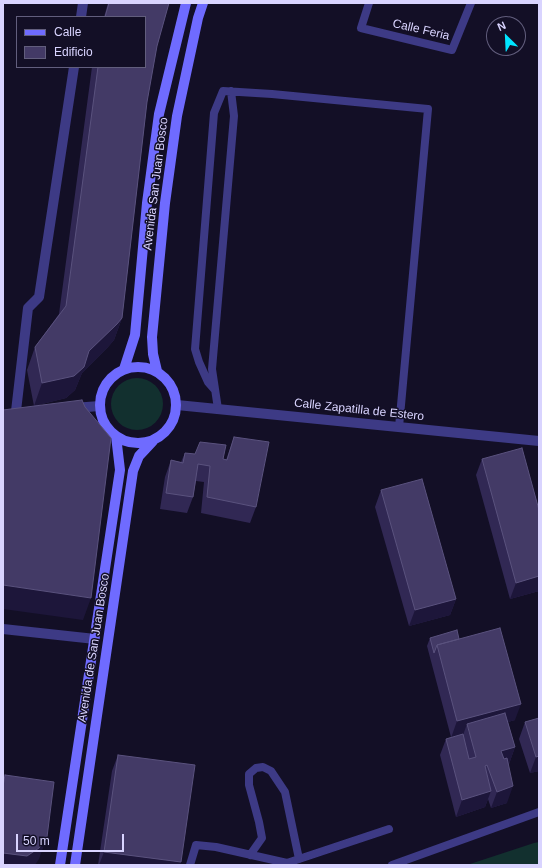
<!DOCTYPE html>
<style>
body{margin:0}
#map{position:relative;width:542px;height:868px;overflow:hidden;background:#130f26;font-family:Helvetica,sans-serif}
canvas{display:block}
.frame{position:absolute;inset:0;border:4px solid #d9d4ff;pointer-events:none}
.legend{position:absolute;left:16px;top:16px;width:130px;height:52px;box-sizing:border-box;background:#130f26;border:1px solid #625e7d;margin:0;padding:5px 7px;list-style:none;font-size:12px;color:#d9d4ff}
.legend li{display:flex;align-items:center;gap:8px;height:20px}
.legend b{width:20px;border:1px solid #625e7d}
.north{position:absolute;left:486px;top:16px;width:40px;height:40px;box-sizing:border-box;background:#130f26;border:1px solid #625e7d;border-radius:50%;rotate:336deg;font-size:11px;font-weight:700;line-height:16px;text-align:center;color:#d9d4ff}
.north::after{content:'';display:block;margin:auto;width:14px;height:18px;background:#00e5ff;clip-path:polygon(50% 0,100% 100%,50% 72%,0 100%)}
.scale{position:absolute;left:16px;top:834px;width:108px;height:18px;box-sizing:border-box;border:2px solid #d9d4ff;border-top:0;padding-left:5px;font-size:12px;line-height:14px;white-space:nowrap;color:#d9d4ff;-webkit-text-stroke:3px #130f26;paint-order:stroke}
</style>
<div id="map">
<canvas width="542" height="868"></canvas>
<div class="frame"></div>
<ul class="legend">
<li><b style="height:5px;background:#6f6bff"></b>Calle</li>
<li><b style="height:11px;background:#433a66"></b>Edificio</li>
</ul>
<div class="north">N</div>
<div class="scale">50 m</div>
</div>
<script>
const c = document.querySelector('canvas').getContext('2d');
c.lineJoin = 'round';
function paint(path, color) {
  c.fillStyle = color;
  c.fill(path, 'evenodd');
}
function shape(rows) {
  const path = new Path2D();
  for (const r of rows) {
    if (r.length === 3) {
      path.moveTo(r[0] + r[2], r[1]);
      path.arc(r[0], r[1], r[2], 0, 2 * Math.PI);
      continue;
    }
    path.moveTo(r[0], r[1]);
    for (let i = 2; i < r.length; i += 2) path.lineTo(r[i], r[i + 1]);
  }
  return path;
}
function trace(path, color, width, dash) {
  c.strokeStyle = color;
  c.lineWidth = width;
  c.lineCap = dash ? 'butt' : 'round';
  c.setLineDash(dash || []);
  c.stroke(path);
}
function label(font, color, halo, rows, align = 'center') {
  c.font = font + ' Helvetica,sans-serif';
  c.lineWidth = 3;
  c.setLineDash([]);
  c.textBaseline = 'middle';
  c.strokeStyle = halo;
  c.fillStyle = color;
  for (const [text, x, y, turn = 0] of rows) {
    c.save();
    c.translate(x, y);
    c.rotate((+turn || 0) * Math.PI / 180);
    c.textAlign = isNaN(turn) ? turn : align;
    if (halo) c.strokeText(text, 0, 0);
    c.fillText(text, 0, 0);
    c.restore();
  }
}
paint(shape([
 [137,404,26],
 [539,842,539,865,467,865,534,843]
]), '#12302f');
trace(shape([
 [369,3,361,28,452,50,471,3],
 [215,390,208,382,199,362,195,349,214,113,223,91,272,94,428,109,399,427],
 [218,409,212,369,234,116,231,91],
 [250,855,262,838,259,822,249,785,249,774,256,768,263,767,271,771,285,792,299,859],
 [190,865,196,845,216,847,287,863,389,829],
 [392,865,539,812]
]), '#3d3a85', 8);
trace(shape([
 [81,17,83,3],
 [177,405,539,441],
 [73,408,100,406],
 [16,411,28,308,39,297,74,67],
 [3,629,95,639]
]), '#3d3a85', 10);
trace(shape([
 [138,405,38],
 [124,369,135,335,147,203,159,114,186,3],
 [157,371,153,354,152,337,165,203,177,116,198,18,203,3],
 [60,865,120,470,116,436],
 [75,865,133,471,139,456,153,441]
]), '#6f6bff', 10);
paint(shape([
 [108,3,169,3,157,46,147,102,122,318,114,340,108,347,82,373,75,390,66,398,34,406,27,370,35,347,59,314,92,67,145,67,145,17,104,17],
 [234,437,256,507,250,523,201,513,204,482,196,481,193,497,187,513,160,509,165,477,171,460,181,462,185,453,226,460],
 [482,459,539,510,539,591,510,599,476,475],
 [381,490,456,599,450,615,409,626,375,507],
 [430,638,459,639,515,720,508,722,515,747,509,764,508,764,507,803,491,808,488,799,485,807,456,817,440,755,446,739,451,737,427,646],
 [539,718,539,771,530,773,519,739,525,722],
 [118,755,180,865,98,865,112,771]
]), '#312854');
paint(shape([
 [122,318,114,340,108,347,82,373,75,390,66,398,34,406,42,383,89,351],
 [539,576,539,591,510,599,516,583],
 [3,585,91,598,83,620,3,609],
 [456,599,450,615,409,626,415,610],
 [521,704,515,720,469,733,467,724,463,735,451,738,457,721],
 [515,747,509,764,495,767,501,751],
 [539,756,539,771,530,773,536,757],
 [513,786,507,803,491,808,497,792],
 [491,791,485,807,456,817,462,800],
 [47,837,39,859,35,865,3,865,3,853],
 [104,852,181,862,180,865,99,865]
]), '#1d163a');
const building = shape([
 [109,3,169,3,157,46,147,102,122,318,117,324,89,351,84,367,74,376,42,383,35,347,66,306,98,67,145,67,145,17,105,17,109,3],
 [82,400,85,407,111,438,91,598,3,585,3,410,82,400],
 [234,437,269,442,256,507,207,497,210,466,198,464,193,497,166,493,171,460,183,463,185,453,195,454,200,442,226,445,223,459,227,460,234,437],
 [522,448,539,510,539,576,516,583,482,459,522,448],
 [422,479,456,599,415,610,381,490,422,479],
 [500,628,521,704,457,721,437,645,500,628],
 [457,630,459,639,437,645,434,653,430,638,457,630],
 [505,713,515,747,501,751,504,759,507,758,513,786,497,792,487,765,485,766,491,791,462,800,446,739,463,734,469,759,476,757,467,724,505,713],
 [539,718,539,756,536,757,525,722,539,718],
 [118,755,195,765,181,862,104,852,118,755],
 [5,775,54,782,47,837,39,848,27,856,3,853,3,786,5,775]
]);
paint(building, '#433a66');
trace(building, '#5a527e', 1);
label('12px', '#d9d4ff', '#130f26', [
 ["Calle Feria",421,30,13],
 ["Avenida San Juan Bosco",156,184,-83],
 ["Calle Zapatilla de Estero",359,410,6],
 ["Avenida de San Juan Bosco",94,648,-81]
]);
</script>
